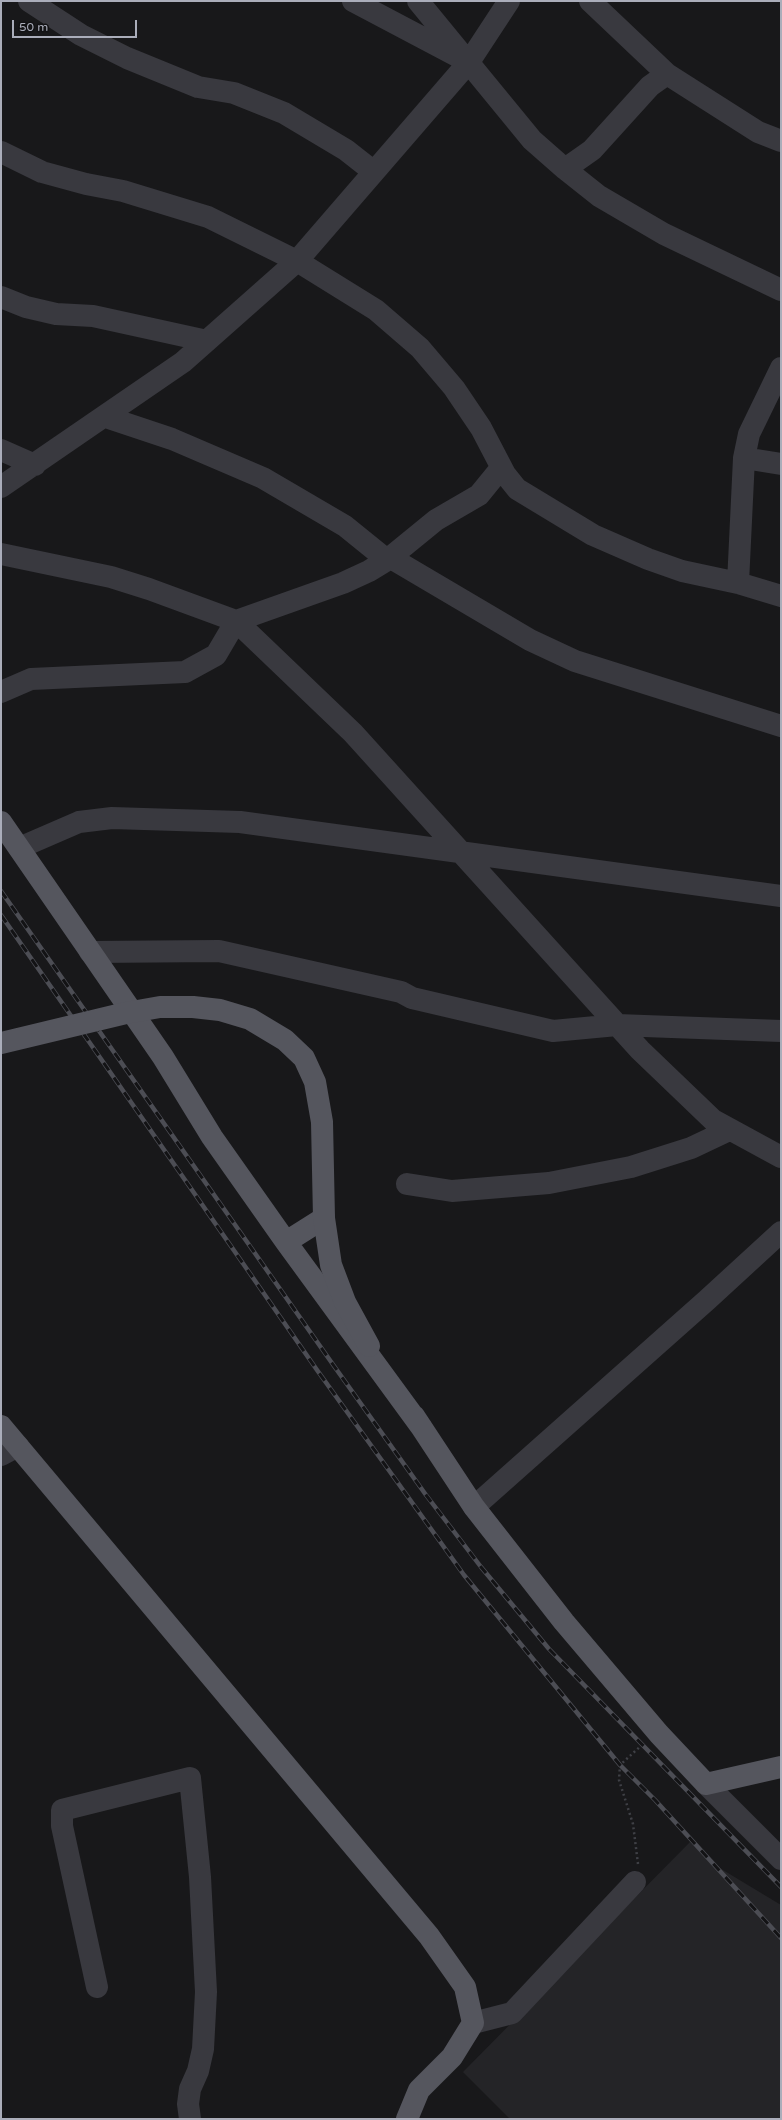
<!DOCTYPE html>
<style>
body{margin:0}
#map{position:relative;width:782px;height:2120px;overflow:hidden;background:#18181a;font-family:"Varela Round",sans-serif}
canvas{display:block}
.frame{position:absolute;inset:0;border:2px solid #aaadba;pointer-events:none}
.scale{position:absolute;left:12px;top:20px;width:125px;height:18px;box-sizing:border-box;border:2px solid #aaadba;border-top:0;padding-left:5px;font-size:12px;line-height:14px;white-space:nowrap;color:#aaadba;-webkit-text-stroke:3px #131315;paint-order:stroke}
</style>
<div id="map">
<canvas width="782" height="2120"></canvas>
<div class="frame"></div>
<div class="scale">50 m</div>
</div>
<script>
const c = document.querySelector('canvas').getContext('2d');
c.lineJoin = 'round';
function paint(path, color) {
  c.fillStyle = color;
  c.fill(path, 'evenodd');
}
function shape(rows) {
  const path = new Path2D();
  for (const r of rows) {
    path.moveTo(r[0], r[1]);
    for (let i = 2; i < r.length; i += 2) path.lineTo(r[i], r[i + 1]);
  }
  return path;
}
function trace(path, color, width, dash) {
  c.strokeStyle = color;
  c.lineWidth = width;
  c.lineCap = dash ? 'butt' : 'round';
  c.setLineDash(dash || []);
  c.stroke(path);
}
paint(shape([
 [690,1842,718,1867,781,1905,781,2119,510,2119,463,2072]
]), '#242427');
trace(shape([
 [638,1864,633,1824,619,1780,620,1765,643,1744]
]), '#3f4046', 2.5, [2, 3]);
trace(shape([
 [29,1,81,35,127,58,198,87,234,93,284,113,346,150,374,172],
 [353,1,459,57],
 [418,1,532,140,565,169,599,196,664,234,781,290],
 [590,1,667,74,758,132,781,141],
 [1,152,42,172,86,184,123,191,208,217,297,261,376,310,420,348,454,388,481,428,505,474,517,489,593,535,648,559,682,571,738,583,781,596],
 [565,169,592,150,650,86,667,74],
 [1,297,26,307,56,314,93,316,207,341],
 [106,417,172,439,263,478,345,526,387,560],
 [1,450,35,465],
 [744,458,781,464],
 [1,487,183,362,297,261,469,62,509,1],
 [1,554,111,577,149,589,236,621,353,733,640,1050,713,1120,781,1157],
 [391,558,530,640,575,661,781,726],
 [738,583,744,458,749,434,781,368],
 [1,692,31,679,185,672,216,655,236,621,343,583,369,571,387,560,436,520,479,495,501,468],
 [19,848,79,822,112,818,240,822,781,896],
 [90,952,219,951,401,992,412,998,553,1031,617,1025,781,1031],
 [407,1184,452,1191,549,1183,631,1167,691,1148,729,1130],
 [1,1455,18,1446],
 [474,1507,707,1300,781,1232],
 [706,1784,781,1859],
 [97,1987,62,1826,62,1810,190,1778,200,1877,206,1992,203,2049,198,2071,190,2089,188,2104,190,2119],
 [473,2023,512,2013,635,1882]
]), '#39393f', 22);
trace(shape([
 [1,822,163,1057,212,1137,286,1242,422,1428],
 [286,1242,324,1218],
 [414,1416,474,1507,564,1622,659,1734,706,1784,781,1767],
 [1,1426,429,1936,465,1987,473,2023,452,2057,419,2090,407,2119]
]), '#55565e', 22);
const rail = shape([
 [1,891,334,1366,426,1495,481,1567,549,1649,781,1887],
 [1,915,317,1370,464,1575,620,1765,655,1800,781,1938]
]);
trace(rail, '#4c4d54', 4.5);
trace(rail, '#131315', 3, [9]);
trace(shape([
 [1,1043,126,1013,160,1007,193,1007,220,1010,250,1019,285,1040,304,1058,315,1082,322,1122,324,1218,331,1265,345,1302,369,1346]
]), '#55565e', 22);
</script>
